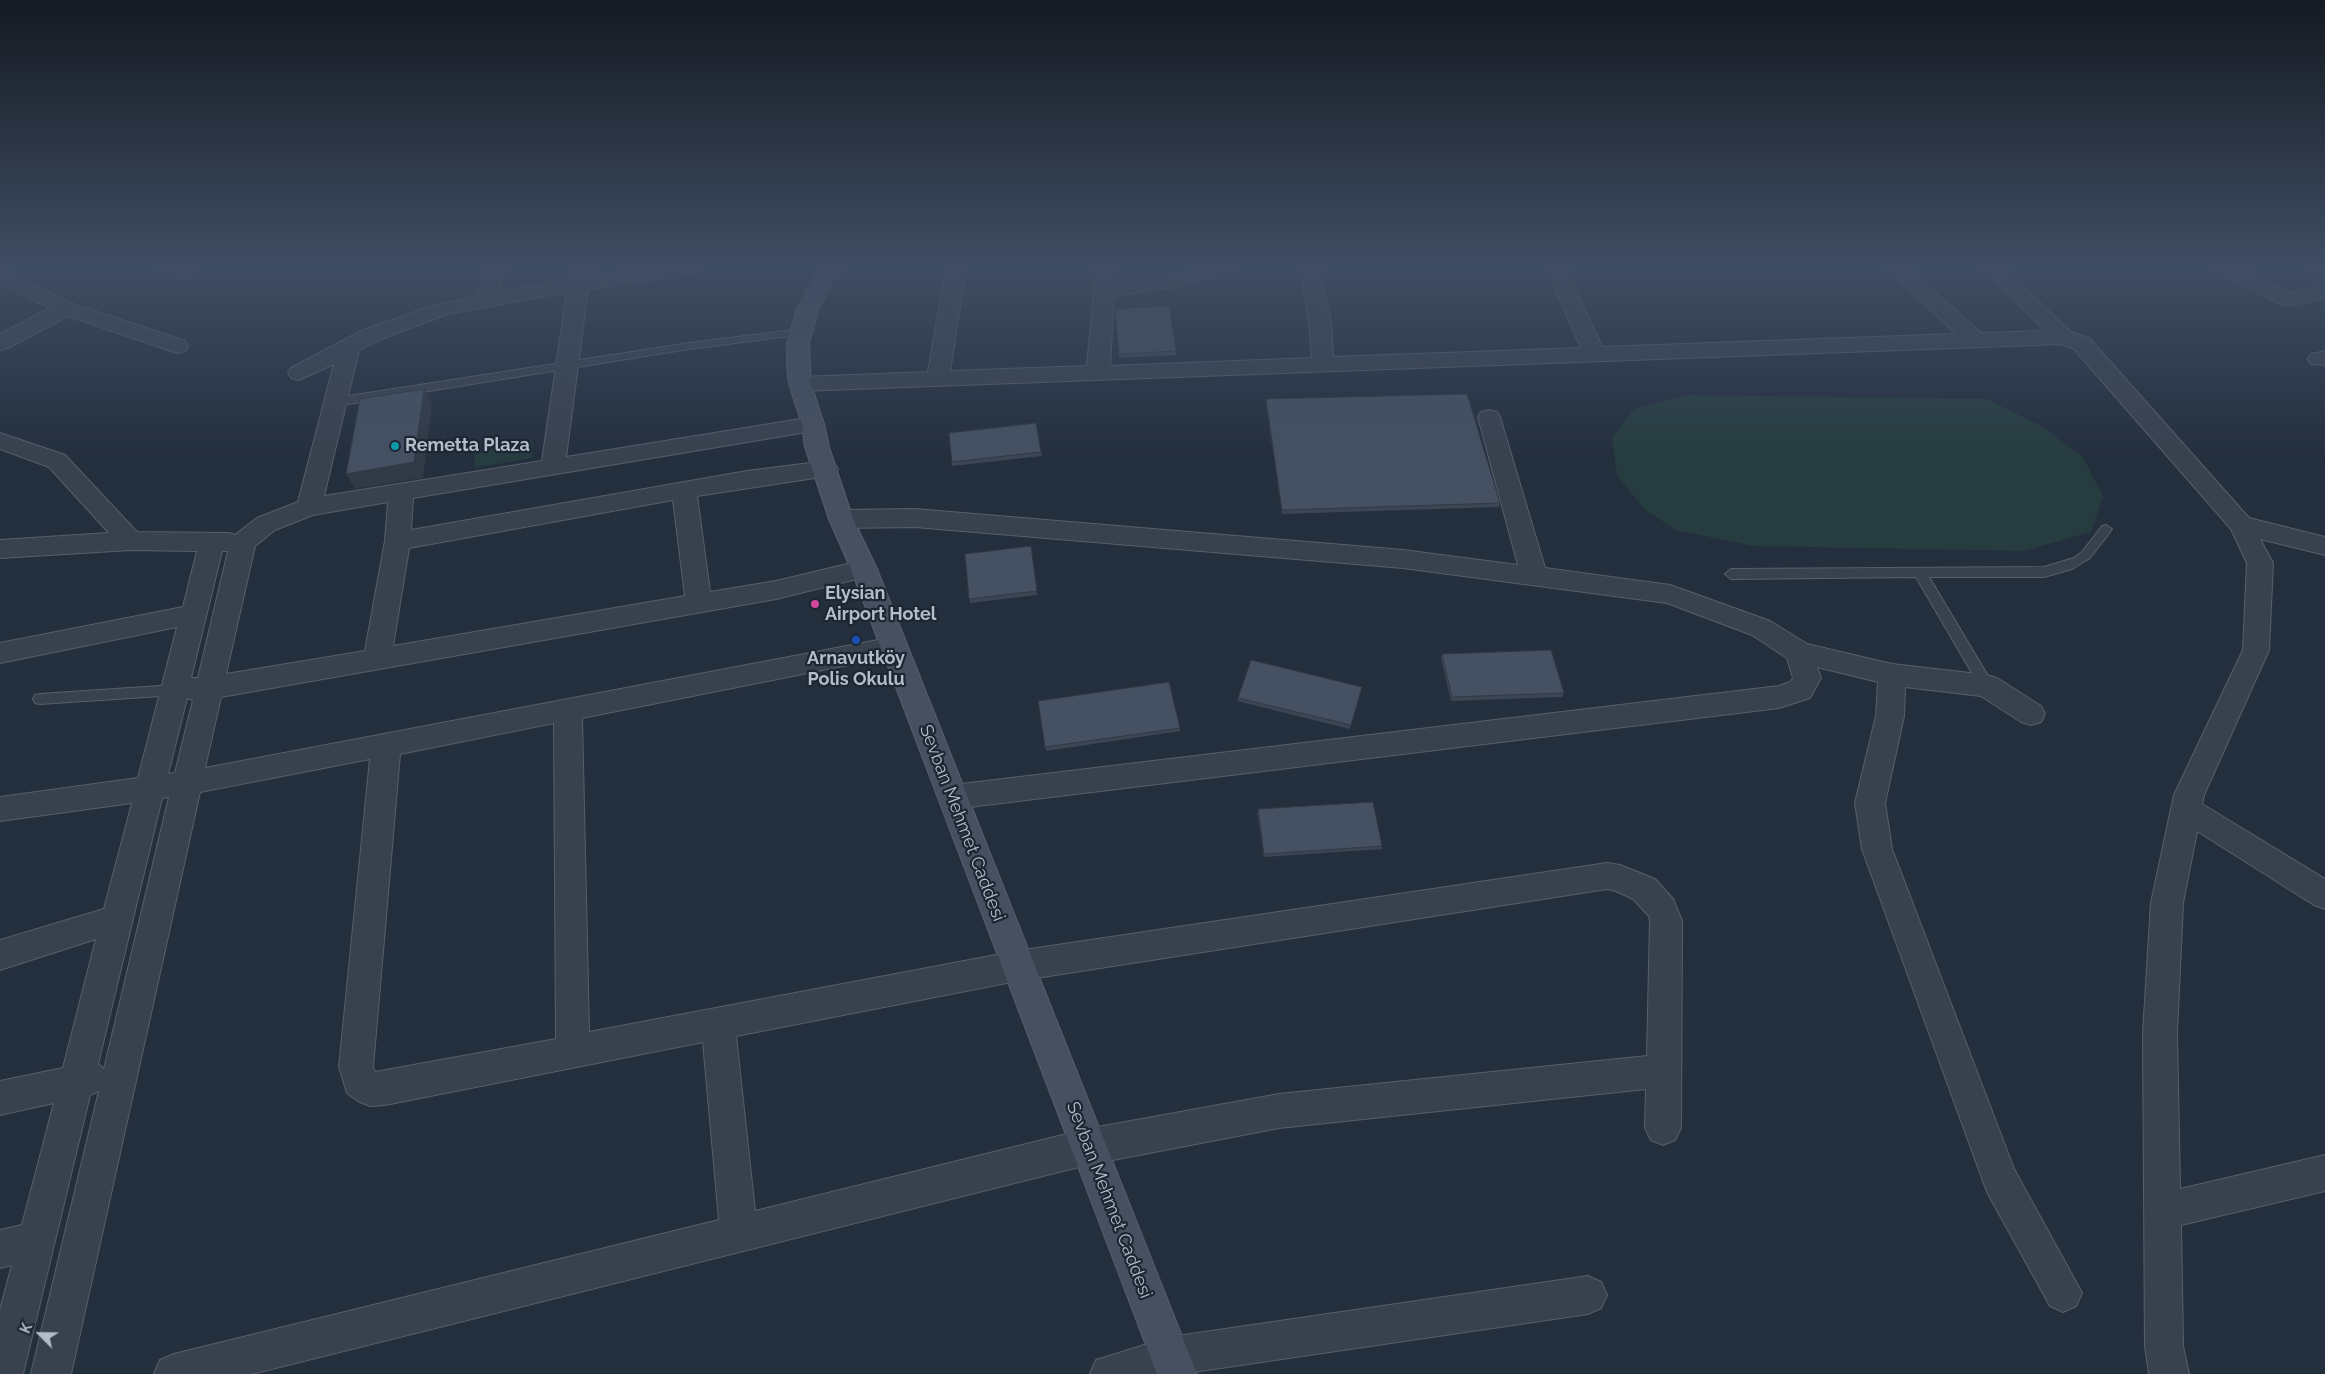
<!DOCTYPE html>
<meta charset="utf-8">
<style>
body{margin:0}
#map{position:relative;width:2325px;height:1374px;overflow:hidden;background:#242f3e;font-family:Raleway,sans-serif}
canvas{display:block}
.north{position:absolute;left:15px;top:1309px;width:50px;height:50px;-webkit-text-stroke:4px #1d2633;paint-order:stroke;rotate:293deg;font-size:14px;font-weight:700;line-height:20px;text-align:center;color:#b4bcc9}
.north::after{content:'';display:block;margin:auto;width:18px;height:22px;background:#b4bcc9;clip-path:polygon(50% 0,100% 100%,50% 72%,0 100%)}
</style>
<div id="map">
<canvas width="2325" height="1374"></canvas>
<div class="north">K</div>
</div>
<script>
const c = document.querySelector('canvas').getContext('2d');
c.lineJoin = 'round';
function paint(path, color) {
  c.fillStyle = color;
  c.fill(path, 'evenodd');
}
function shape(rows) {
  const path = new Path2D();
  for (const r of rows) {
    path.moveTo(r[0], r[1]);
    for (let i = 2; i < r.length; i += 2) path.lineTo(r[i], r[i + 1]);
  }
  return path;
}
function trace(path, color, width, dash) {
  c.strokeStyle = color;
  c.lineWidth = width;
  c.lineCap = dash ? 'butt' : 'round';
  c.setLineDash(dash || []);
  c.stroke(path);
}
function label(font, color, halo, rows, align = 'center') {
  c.font = font + ' Raleway,sans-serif';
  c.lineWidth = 4.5;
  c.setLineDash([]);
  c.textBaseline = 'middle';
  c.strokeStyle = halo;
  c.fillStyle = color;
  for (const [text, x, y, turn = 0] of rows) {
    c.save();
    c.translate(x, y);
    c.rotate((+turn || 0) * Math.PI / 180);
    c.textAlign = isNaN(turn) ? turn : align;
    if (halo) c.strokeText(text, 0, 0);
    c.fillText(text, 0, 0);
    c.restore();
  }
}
paint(shape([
 [1687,395,1987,399,2041,426,2083,457,2103,496,2091,532,2024,551,1753,546,1676,530,1645,510,1617,475,1612,438,1634,409],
 [533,441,532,458,474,468,475,452]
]), '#263c3f');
const service = shape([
 [801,329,806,332,805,334,689,349,336,406,330,402,336,398,689,343,801,329],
 [2106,525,2112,529,2110,532,2090,558,2072,569,2044,577,1929,577,1994,686,1992,690,1987,691,1982,690,1916,577,1731,579,1725,574,1731,569,2044,567,2074,558,2082,552,2102,526,2106,525],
 [175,685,180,686,182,690,180,694,175,695,40,704,35,703,33,699,35,695,40,694,175,685]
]);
const minor = shape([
 [158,268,187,268,195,274,192,278,185,280,161,272,158,268],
 [487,268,507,268,497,293,569,279,573,268,593,268,591,276,648,268,701,268,698,272,691,274,588,289,566,457,813,417,821,419,824,424,821,429,813,431,413,498,411,530,747,471,826,461,834,463,838,469,834,475,697,496,710,592,776,581,864,560,873,563,877,569,873,575,776,599,221,697,205,768,894,637,903,640,907,647,903,654,582,718,589,1032,1017,951,1607,863,1620,865,1655,879,1673,899,1682,921,1681,1128,1675,1140,1663,1145,1651,1140,1645,1128,1646,1089,1279,1128,1087,1165,252,1374,154,1374,160,1360,174,1354,719,1220,703,1042,385,1105,370,1106,358,1101,347,1093,339,1067,370,759,200,792,71,1374,31,1374,99,1091,90,1095,23,1374,0,1374,0,1310,12,1265,0,1268,0,1230,22,1225,54,1103,0,1115,0,1081,63,1068,96,939,0,970,0,940,104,909,132,803,0,821,0,797,138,778,177,627,0,663,0,643,183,607,197,551,130,550,0,558,0,540,109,533,49,467,0,449,0,433,65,455,137,532,229,533,235,535,257,518,298,502,334,364,299,380,291,378,288,373,291,368,363,330,435,305,475,297,487,268],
 [567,292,542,461,324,496,359,350,379,340,447,314,567,292],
 [673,500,685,596,393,646,409,548,673,500],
 [388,502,385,541,365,651,226,674,255,546,275,530,313,515,388,502],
 [222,551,228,551,198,678,191,678,222,551],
 [187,698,193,700,175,773,168,774,187,698],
 [554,723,556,1039,375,1072,373,1067,400,754,554,723],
 [169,797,104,1069,98,1064,162,798,169,797],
 [1607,889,1616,891,1633,899,1649,916,1650,921,1647,1056,1279,1094,1087,1129,755,1211,736,1036,1017,981,1607,889],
 [946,268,966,268,950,371,1087,366,1094,291,1091,268,1111,268,1113,284,1170,276,1201,268,1235,268,1232,272,1170,288,1114,296,1110,366,1312,358,1309,322,1303,285,1303,268,1323,268,1323,285,1331,322,1333,357,1581,348,1546,268,1566,268,1602,347,1956,334,1886,268,1908,268,1981,333,2045,331,1981,268,2003,268,2071,332,2090,339,2249,518,2325,537,2325,555,2260,539,2273,563,2269,650,2204,795,2202,804,2325,879,2325,909,2314,905,2197,831,2183,903,2177,1033,2180,1189,2325,1155,2325,1191,2181,1225,2183,1346,2189,1374,2149,1374,2145,1346,2143,1033,2151,903,2174,795,2243,650,2247,563,2231,529,2074,349,2061,344,800,391,792,389,789,384,792,379,800,377,928,372,946,268],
 [2215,268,2241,268,2291,293,2325,286,2325,298,2288,306,2281,304,2218,272,2215,268],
 [2311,268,2325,268,2325,277,2318,275,2311,268],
 [0,269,73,304,185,341,188,346,185,351,177,353,68,316,8,348,0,350,0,334,50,308,0,283,0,269],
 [2325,351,2325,365,2311,364,2308,359,2311,354,2325,351],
 [1489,410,1497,412,1500,417,1545,568,1670,585,1770,621,1807,644,1892,664,1987,675,1997,678,2041,706,2045,714,2041,722,2031,725,2021,722,1981,696,1905,687,1904,716,1885,803,1892,849,2014,1169,2082,1293,2076,1306,2063,1312,2050,1306,1987,1192,1862,849,1855,803,1876,716,1878,682,1817,667,1821,678,1810,698,1779,708,953,809,943,806,938,797,943,788,953,785,1779,686,1790,682,1793,678,1787,658,1752,635,1667,603,1403,568,915,527,841,528,832,525,829,519,832,513,841,510,915,509,1403,550,1518,565,1478,417,1481,412,1489,410],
 [1588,1276,1601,1282,1607,1295,1601,1308,1588,1314,1180,1374,1090,1374,1096,1360,1170,1337,1588,1276]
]);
const secondary = shape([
 [820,268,840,268,819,308,809,343,811,384,824,424,829,447,853,519,877,569,1197,1374,1157,1374,851,569,829,519,805,447,802,424,789,384,787,367,787,343,797,308,820,268]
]);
trace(service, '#565f6c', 2);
trace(minor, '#565f6c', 2);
trace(secondary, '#565f6c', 2);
paint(service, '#38414e');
paint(minor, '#38414e');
paint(secondary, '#465061');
paint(shape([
 [1115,309,1176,351,1176,355,1119,358],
 [1266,399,1500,503,1499,507,1282,514,1266,403],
 [1036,423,1042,456,952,466,949,433],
 [1031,546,1037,595,970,603,965,554],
 [1442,654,1564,693,1562,697,1451,701,1441,658],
 [1362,687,1350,729,1237,701,1238,698],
 [1038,701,1180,728,1180,731,1046,751],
 [1258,809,1382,846,1382,849,1264,857,1257,812]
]), '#3b4654');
paint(shape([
 [424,389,432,404,423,478,355,489,346,474]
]), '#303945');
const building = shape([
 [1169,306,1176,351,1119,354,1115,309,1169,306],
 [424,389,414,462,346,474,360,399,424,389],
 [1467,394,1500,503,1282,510,1266,399,1467,394],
 [1036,423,1041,452,952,462,949,433,1036,423],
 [1031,546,1037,591,969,599,965,554,1031,546],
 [1551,650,1564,693,1452,697,1442,654,1551,650],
 [1251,660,1362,687,1351,725,1238,698,1251,660],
 [1169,682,1180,728,1045,747,1038,701,1169,682],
 [1373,802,1382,846,1264,854,1258,809,1373,802]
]);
paint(building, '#455162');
trace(building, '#303945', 1);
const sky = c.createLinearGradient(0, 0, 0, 460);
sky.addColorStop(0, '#141a22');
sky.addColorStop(0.58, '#3f4d63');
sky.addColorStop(1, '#3f4d6300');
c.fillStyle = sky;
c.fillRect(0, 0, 2325, 460);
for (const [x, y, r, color] of [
 [395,446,5,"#0f9aa8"],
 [815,604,5,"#d1479c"],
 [856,640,5,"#1a4fb4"]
]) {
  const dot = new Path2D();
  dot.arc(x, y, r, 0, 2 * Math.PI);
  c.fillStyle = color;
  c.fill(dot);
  trace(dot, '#1d2633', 2);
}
label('bold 18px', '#b4bcc9', '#1d2633', [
 ["Remetta Plaza",405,446],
 ["Elysian",825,594],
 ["Airport Hotel",825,615],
 ["Arnavutköy",856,659,"center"],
 ["Polis Okulu",856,680,"center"]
], 'left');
label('18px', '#b4bcc9', '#1d2633', [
 ["Sevban Mehmet Caddesi",962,823,69],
 ["Sevban Mehmet Caddesi",1109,1200,69]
]);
</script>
